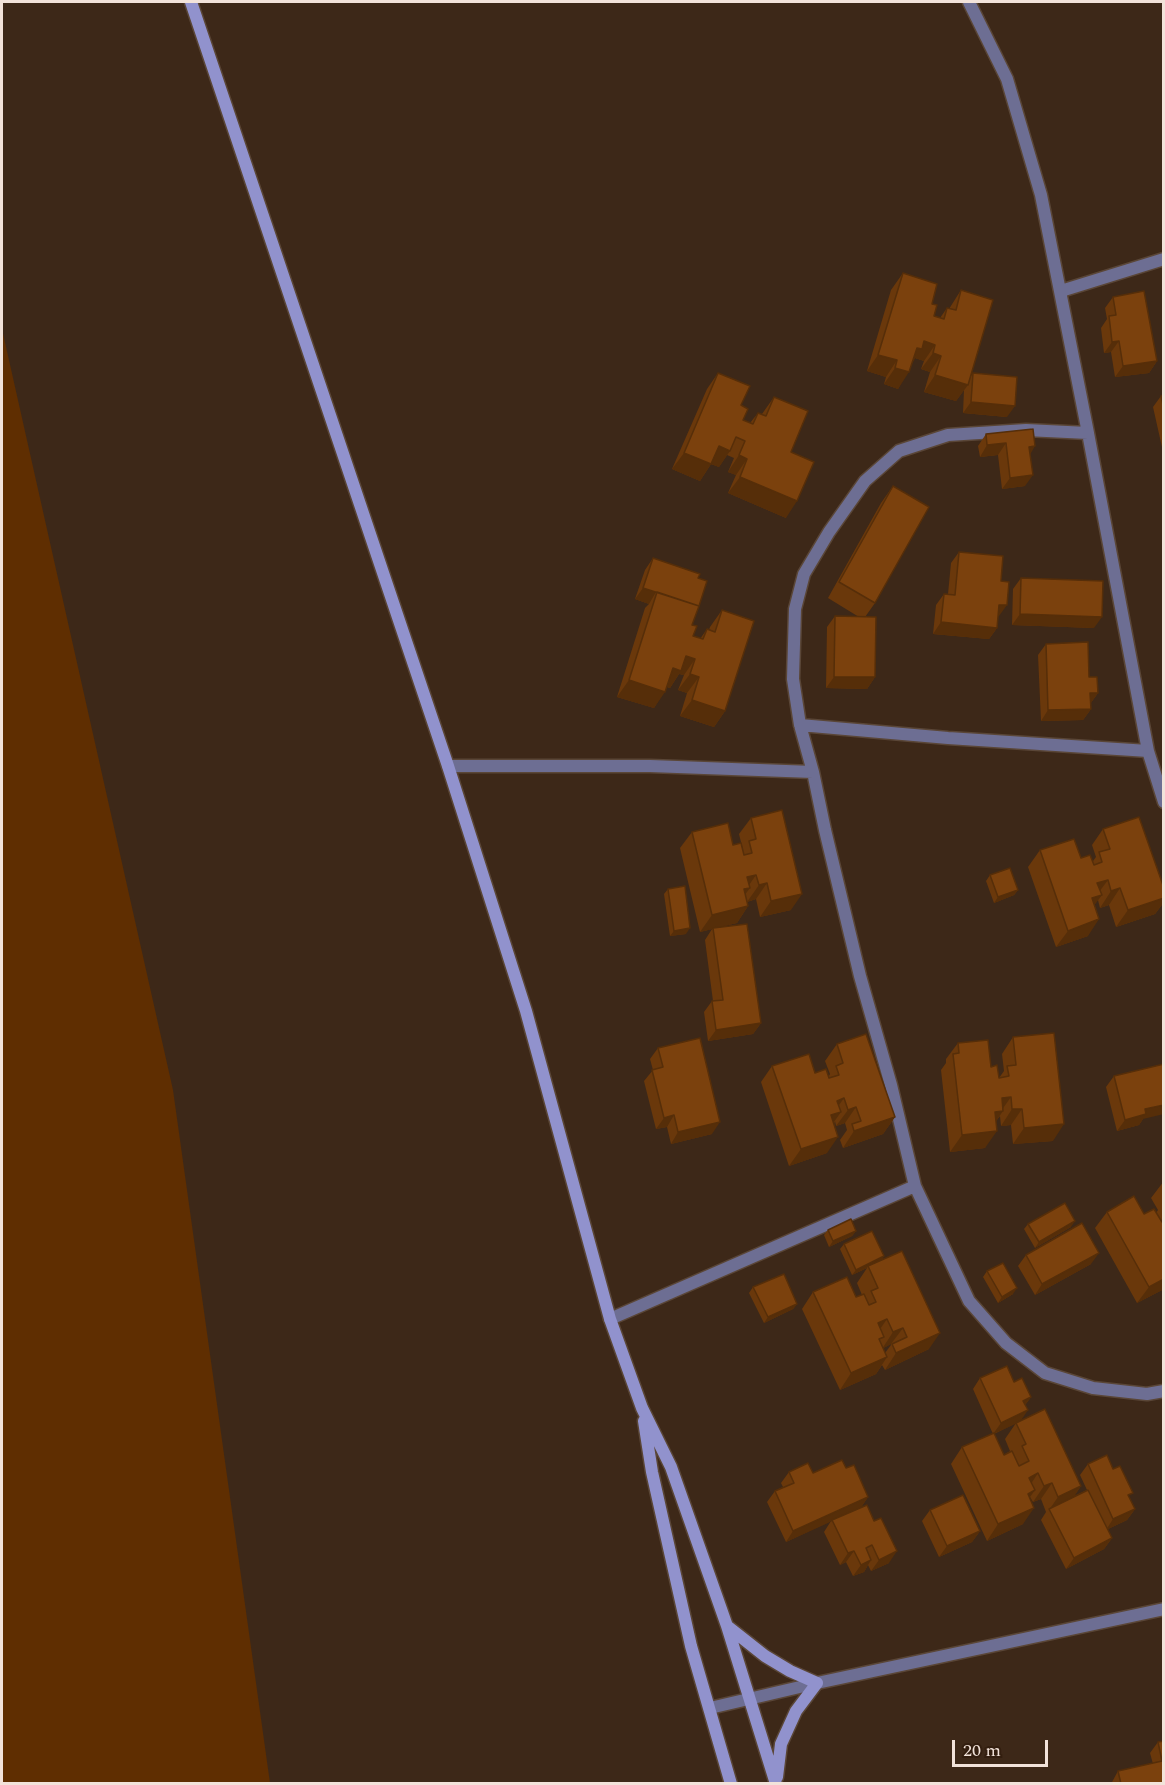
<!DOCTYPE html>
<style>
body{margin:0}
#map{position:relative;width:1165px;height:1785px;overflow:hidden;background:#3d2818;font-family:Spectral,serif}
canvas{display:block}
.frame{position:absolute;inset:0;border:3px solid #f2e3da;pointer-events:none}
.scale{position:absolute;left:952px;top:1740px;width:96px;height:27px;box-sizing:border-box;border:3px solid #f2e3da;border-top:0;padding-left:8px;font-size:18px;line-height:21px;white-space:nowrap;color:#f2e3da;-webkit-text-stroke:4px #331e0f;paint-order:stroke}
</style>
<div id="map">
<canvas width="1165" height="1785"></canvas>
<div class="frame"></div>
<div class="scale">20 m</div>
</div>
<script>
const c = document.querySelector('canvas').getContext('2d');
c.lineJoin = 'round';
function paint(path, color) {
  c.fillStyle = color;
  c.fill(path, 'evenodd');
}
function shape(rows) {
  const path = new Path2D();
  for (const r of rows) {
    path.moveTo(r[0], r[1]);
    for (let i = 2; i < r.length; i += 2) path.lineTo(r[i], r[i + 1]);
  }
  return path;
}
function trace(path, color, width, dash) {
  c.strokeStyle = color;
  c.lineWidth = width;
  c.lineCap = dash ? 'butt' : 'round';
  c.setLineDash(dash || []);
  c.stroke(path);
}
paint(shape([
 [2,329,173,1090,270,1783,2,1783]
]), '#5f2e01');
const street = shape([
 [969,2,1007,79,1041,195,1088,433,1026,430,948,435,899,451,865,481,829,532,804,574,795,609,793,679,800,725,813,772,825,830,860,976,891,1085,915,1186,969,1301,1006,1343,1045,1373,1093,1388,1147,1394,1164,1391],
 [1061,291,1164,259],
 [1088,433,1148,751],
 [800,725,948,738,1148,751,1164,802],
 [448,766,650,766,813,772],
 [610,1319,915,1186],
 [710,1708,817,1683,1164,1609]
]);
const secondary = shape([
 [191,2,448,766,526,1011,610,1319,642,1408,671,1467,727,1626,776,1784],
 [644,1421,652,1472,691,1646,731,1784],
 [727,1626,765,1656,790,1671,817,1683,796,1711,781,1744,777,1777]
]);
trace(street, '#5a4637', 15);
trace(secondary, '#5a4637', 15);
trace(street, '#6d6e93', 12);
trace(secondary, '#9192cd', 12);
paint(shape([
 [903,273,932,304,934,316,940,318,947,308,949,309,961,290,970,377,973,373,1007,417,963,413,964,390,956,401,924,392,930,372,921,369,924,361,915,358,898,389,884,384,886,377,867,371,891,290],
 [1113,297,1157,361,1149,373,1115,377,1111,352,1104,353,1101,328,1107,319,1105,308],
 [718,373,743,420,750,423,758,413,762,414,774,397,791,452,786,518,728,493,736,475,728,472,734,458,727,455,719,467,711,464,700,481,672,469,707,389],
 [1164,395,1164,456,1153,407,1161,396],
 [986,434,1030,454,1025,486,1002,489,998,455,980,457,978,446],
 [893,486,875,603,865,617,875,677,867,689,826,688,827,627,835,616,859,617,828,598,881,503],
 [959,552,999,616,998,616,997,628,989,639,933,634,936,605,944,594,948,594,951,563],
 [653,558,698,578,698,607,692,625,693,636,700,639,707,629,709,630,710,627,722,610,725,711,714,727,680,716,687,693,678,690,684,675,679,674,670,688,667,687,654,708,617,697,645,608,649,604,635,599,645,570],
 [1021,578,1094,628,1012,625,1013,589],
 [1046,644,1089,677,1098,693,1090,704,1091,709,1083,720,1041,721,1038,655],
 [751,818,791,910,760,917,756,899,747,902,748,906,737,923,715,928,761,1023,753,1034,708,1041,704,1012,712,1001,713,1001,705,940,712,929,700,932,680,848,692,832,733,845,743,850,739,834],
 [1103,829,1164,888,1164,902,1155,914,1116,927,1109,905,1100,908,1098,900,1094,905,1088,936,1056,947,1028,867,1040,850,1081,858,1093,861,1096,857,1092,845],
 [990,875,1018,890,1014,895,994,903,986,881],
 [668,889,686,934,670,936,664,894],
 [1013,1037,1053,1141,1013,1144,1011,1125,1001,1126,1000,1116,996,1121,985,1148,950,1152,941,1070,946,1063,946,1059,958,1043,991,1067,999,1078,1004,1071,1002,1054],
 [837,1044,895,1117,883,1134,843,1148,840,1140,847,1130,845,1123,836,1126,835,1121,827,1153,789,1166,761,1082,772,1066,829,1076,830,1074,825,1061],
 [658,1048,712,1134,671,1144,667,1127,656,1129,644,1081,653,1070,650,1059],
 [1114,1076,1143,1119,1139,1125,1117,1131,1106,1087],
 [1164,1181,1164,1289,1137,1303,1095,1228,1107,1212,1144,1214,1156,1213,1158,1210,1151,1198],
 [1028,1224,1071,1227,1035,1248,1024,1229],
 [828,1230,856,1231,852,1236,829,1247,824,1235],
 [844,1244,884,1256,881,1261,929,1349,885,1370,882,1365,876,1374,840,1390,802,1309,813,1292,856,1297,862,1295,857,1283,867,1268,852,1275,840,1249],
 [891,1344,891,1345,885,1353,883,1348],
 [1026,1255,1091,1264,1035,1295,1018,1266],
 [987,1271,1013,1294,998,1303,983,1277],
 [753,1287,797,1304,793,1309,764,1323,749,1293],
 [980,1378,1014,1382,1031,1397,1025,1405,1020,1421,1081,1486,1074,1496,1087,1490,1080,1475,1088,1464,1113,1469,1135,1509,1127,1520,1108,1529,1112,1538,1104,1549,1066,1569,1041,1520,1046,1512,1041,1499,1033,1502,1030,1497,1023,1524,987,1541,951,1464,962,1447,993,1434,973,1389],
 [1016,1423,1005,1439,1010,1451,1004,1455,994,1434],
 [846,1468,868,1497,861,1507,889,1563,871,1571,868,1565,864,1572,853,1576,846,1562,840,1565,824,1532,831,1521,786,1542,767,1502,775,1491,783,1487,781,1483,789,1472,813,1473],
 [930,1510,980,1531,972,1542,939,1557,922,1521],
 [1164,1741,1164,1784,1111,1784,1118,1771,1153,1764,1150,1753,1158,1742]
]), '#6a380b');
paint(shape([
 [924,341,935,345,924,361,915,358,910,366,917,348],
 [1119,341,1111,352,1104,353,1112,342],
 [933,353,941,356,930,372,921,369],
 [878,355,897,360,886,377,867,371],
 [1157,361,1149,373,1115,377,1123,366],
 [895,368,909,372,898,389,884,384],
 [935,375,968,385,956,401,924,392],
 [971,402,1015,406,1007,417,963,413],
 [1006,443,998,455,980,457,987,445],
 [719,446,730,451,719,467,708,463],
 [1035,446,1028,458,1029,447],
 [684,453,711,464,700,481,672,469],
 [739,455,747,459,736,475,728,472],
 [1033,475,1025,486,1002,489,1010,478],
 [740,477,797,501,786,518,728,493],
 [643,588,656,592,649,604,635,599],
 [999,605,1007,605,999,616,992,616],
 [1020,614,1102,617,1094,628,1012,625],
 [941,622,997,628,989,639,933,634],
 [686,656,695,659,684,675,679,674,670,688,661,685,673,668],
 [690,674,699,677,687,693,678,690],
 [834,677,875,677,867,689,826,688],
 [629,680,665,692,654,708,617,697],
 [1090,693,1098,693,1090,704],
 [692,700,725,711,714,727,680,716],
 [1091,709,1083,720,1041,721,1048,710],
 [756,875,747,888,750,888,738,904,747,877],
 [1108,880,1096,896,1097,883],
 [767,883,756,899,747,902,759,885],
 [1120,888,1109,905,1100,908,1111,891],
 [1018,890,1014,895,994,903,998,897],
 [802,894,791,910,760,917,771,901],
 [1102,895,1090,911,1092,898],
 [1164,898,1164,902,1155,914,1116,927,1128,910],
 [748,906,737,923,700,932,712,915],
 [1099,919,1088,936,1056,947,1068,931],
 [690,928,686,934,670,936,674,931],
 [761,1023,753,1034,708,1041,716,1030],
 [1011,1097,1001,1111,1003,1111,992,1127,983,1128,1002,1098],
 [844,1098,832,1115,837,1101],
 [1164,1105,1164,1114,1143,1119,1139,1125,1117,1131,1125,1120,1145,1109],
 [856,1107,845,1123,836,1126,848,1110],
 [1012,1109,1022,1109,1011,1125,1001,1126],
 [841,1112,829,1129,831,1115],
 [674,1115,667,1127,656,1129,664,1118],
 [895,1117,883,1134,843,1148,854,1131],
 [720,1122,712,1134,671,1144,678,1132],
 [1064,1124,1053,1141,1013,1144,1024,1128],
 [997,1131,985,1148,950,1152,962,1135],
 [838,1137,827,1153,789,1166,801,1149],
 [1075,1221,1071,1227,1035,1248,1039,1242],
 [856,1231,852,1236,829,1247,833,1241],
 [1099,1253,1091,1264,1035,1295,1042,1284],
 [884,1256,880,1262,868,1266,867,1268,852,1275,856,1270],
 [1164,1279,1164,1289,1137,1303,1149,1287],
 [1017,1288,1013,1294,998,1303,1002,1297],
 [797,1304,793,1309,764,1323,768,1317],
 [887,1319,876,1335,878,1323],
 [903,1328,891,1344,882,1349,893,1332],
 [940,1333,929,1349,885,1370,896,1353],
 [887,1357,876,1374,840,1390,851,1373],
 [1031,1397,1023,1408,1023,1401],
 [1028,1410,1020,1422,993,1434,1001,1423],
 [1038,1473,1027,1490,1029,1478],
 [1052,1483,1041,1499,1033,1502,1044,1486],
 [1081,1486,1070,1503,1049,1510,1058,1497],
 [1035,1490,1023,1507,1028,1494],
 [868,1497,861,1508,786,1542,793,1531],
 [1034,1508,1023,1524,987,1541,998,1524],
 [1135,1509,1127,1520,1106,1530,1113,1519],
 [980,1531,972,1542,939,1557,947,1546],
 [1112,1538,1104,1549,1066,1569,1074,1558],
 [854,1551,846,1562,840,1565,848,1553],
 [897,1551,889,1563,871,1571,879,1560],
 [871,1560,864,1572,853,1576,861,1565]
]), '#562e09');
const building = shape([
 [903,273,937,284,932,304,937,305,934,316,944,319,947,308,956,310,961,290,993,300,968,385,935,375,941,356,933,353,935,345,924,341,922,349,917,348,909,372,895,368,897,360,878,355,903,273],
 [1144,291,1157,361,1123,366,1119,341,1112,342,1109,316,1116,315,1113,297,1144,291],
 [718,373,750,386,741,405,748,409,743,420,753,424,758,413,766,416,774,397,808,411,791,452,814,462,797,501,740,477,747,459,739,455,745,441,736,437,730,451,719,446,711,464,684,453,718,373],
 [973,373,1017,377,1015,406,971,402,973,373],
 [1164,395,1164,409,1161,396,1164,395],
 [1033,429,1035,446,1029,447,1033,475,1010,478,1006,443,987,445,986,434,1033,429],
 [893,486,929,507,875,603,839,582,893,486],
 [959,552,1003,556,1001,581,1009,582,1007,605,999,605,997,628,941,622,944,594,955,595,959,552],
 [653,558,700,574,698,578,707,581,699,606,643,588,653,558],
 [1021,578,1103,581,1102,617,1020,614,1021,578],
 [657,592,699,606,692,625,697,626,693,636,703,639,707,629,715,632,722,610,754,621,725,711,692,700,699,677,690,674,695,659,686,656,681,671,673,668,665,692,629,680,657,592],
 [835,616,876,617,875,677,834,677,835,616],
 [1088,642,1089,677,1097,677,1098,693,1090,693,1091,709,1048,710,1046,644,1088,642],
 [782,810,802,894,771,901,767,883,759,885,756,875,747,877,750,888,744,889,748,906,712,915,692,832,728,823,733,845,741,843,744,855,752,853,749,841,756,839,751,818,782,810],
 [1139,817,1164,888,1164,898,1128,910,1120,888,1111,891,1108,880,1097,883,1102,895,1092,898,1099,919,1068,931,1040,850,1074,839,1081,858,1090,855,1094,865,1102,862,1099,852,1110,849,1103,829,1139,817],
 [1010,868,1018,890,998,897,990,875,1010,868],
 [685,886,690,928,674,931,668,889,685,886],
 [747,924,761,1023,716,1030,712,1001,723,1000,713,928,747,924],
 [1054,1033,1064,1124,1024,1128,1022,1109,1012,1109,1011,1097,1002,1098,1003,1111,995,1112,997,1131,962,1135,953,1054,959,1053,958,1043,988,1040,991,1067,997,1065,999,1078,1009,1076,1007,1066,1016,1065,1013,1037,1054,1033],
 [866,1034,895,1117,854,1131,852,1124,861,1121,856,1107,848,1110,844,1098,837,1101,841,1112,831,1115,838,1137,801,1149,772,1066,809,1054,815,1073,826,1069,829,1078,839,1075,836,1066,843,1063,837,1044,866,1034],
 [700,1038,720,1122,678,1132,674,1115,664,1118,652,1070,663,1067,658,1048,700,1038],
 [1164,1064,1164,1105,1145,1109,1146,1114,1125,1120,1114,1076,1164,1064],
 [1134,1196,1144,1214,1154,1209,1162,1222,1164,1221,1164,1279,1149,1287,1107,1212,1134,1196],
 [1065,1203,1075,1221,1039,1242,1028,1224,1065,1203],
 [851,1219,856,1231,833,1241,828,1230,851,1219],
 [1082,1223,1099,1253,1042,1284,1026,1255,1082,1223],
 [872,1231,884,1256,856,1270,844,1244,872,1231],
 [902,1251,940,1333,896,1353,892,1344,907,1337,903,1328,893,1332,887,1319,878,1323,884,1337,879,1339,887,1357,851,1373,813,1292,847,1277,856,1297,864,1294,869,1305,876,1302,871,1291,878,1288,868,1266,902,1251],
 [1003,1263,1017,1288,1002,1297,987,1271,1003,1263],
 [784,1274,797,1304,768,1317,753,1287,784,1274],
 [1007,1366,1014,1382,1022,1378,1031,1397,1023,1401,1028,1410,1001,1423,980,1378,1007,1366],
 [1045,1409,1081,1486,1058,1497,1052,1483,1044,1486,1038,1473,1029,1478,1035,1490,1028,1494,1034,1508,998,1524,962,1447,994,1433,1004,1455,1012,1451,1019,1466,1029,1461,1022,1446,1026,1444,1016,1423,1045,1409],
 [1107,1455,1113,1469,1120,1466,1133,1493,1128,1495,1135,1509,1113,1519,1088,1464,1107,1455],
 [842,1460,846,1468,854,1465,868,1497,793,1531,775,1491,794,1483,789,1472,808,1463,813,1473,842,1460],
 [1088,1490,1112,1538,1074,1558,1049,1509,1088,1490],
 [963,1495,980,1531,947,1546,930,1510,963,1495],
 [867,1505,874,1521,881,1518,897,1551,879,1560,872,1545,866,1548,871,1560,861,1565,854,1551,848,1553,832,1520,867,1505],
 [1164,1741,1164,1784,1121,1784,1118,1771,1162,1761,1158,1742,1164,1741]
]);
paint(building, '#7b410d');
trace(building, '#562e09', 1.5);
</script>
